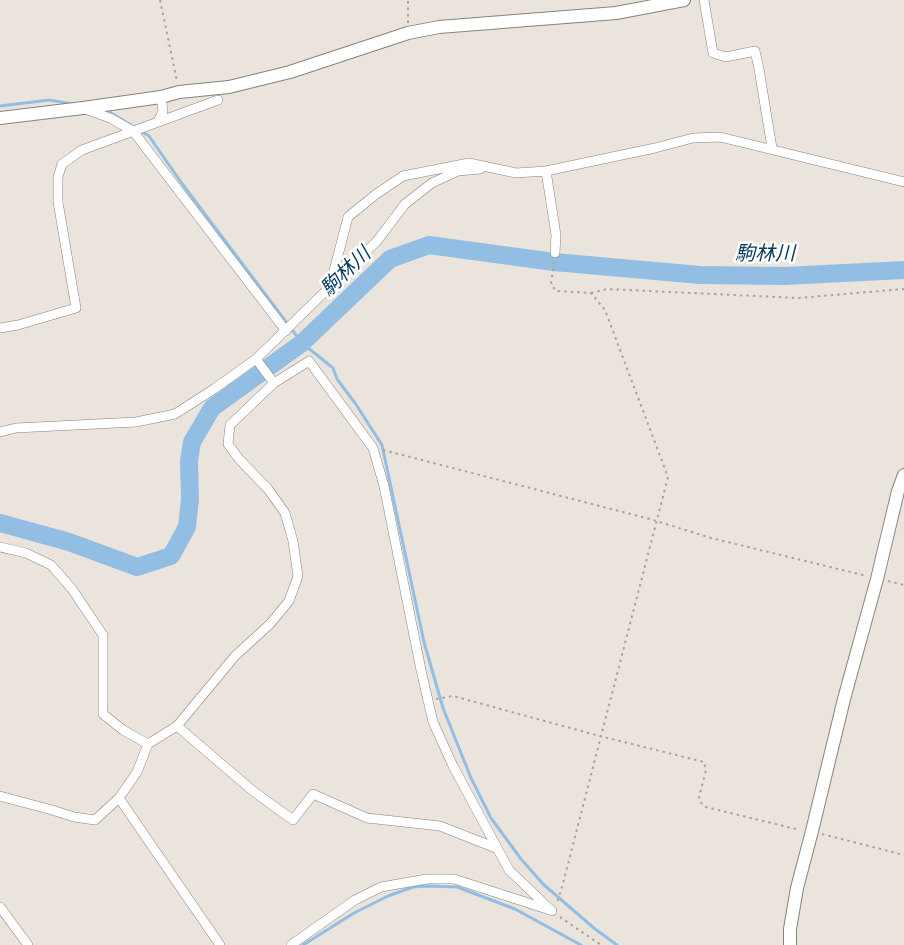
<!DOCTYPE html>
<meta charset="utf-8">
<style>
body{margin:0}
canvas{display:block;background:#ebe4dc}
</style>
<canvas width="904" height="945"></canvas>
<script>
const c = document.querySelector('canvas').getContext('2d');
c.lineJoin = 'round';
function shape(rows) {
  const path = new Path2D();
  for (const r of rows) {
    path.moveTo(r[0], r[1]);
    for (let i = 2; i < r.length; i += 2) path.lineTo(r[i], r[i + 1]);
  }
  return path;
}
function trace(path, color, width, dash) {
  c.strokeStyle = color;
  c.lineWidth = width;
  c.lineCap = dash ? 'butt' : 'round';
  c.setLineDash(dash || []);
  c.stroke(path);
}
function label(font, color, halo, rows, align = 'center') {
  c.font = font + ' "PT Sans Narrow","Noto Sans JP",sans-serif';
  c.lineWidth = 5;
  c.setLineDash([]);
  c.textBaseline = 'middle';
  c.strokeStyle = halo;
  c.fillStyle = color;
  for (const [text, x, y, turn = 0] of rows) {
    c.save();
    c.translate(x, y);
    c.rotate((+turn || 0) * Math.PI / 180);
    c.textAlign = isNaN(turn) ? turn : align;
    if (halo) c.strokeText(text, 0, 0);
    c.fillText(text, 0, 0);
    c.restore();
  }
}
trace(shape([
 [0,106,49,100,73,104],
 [106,110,149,136,183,185,302,343,333,368,337,379,355,403,382,445,424,642,443,708,471,778,491,818,521,859,543,884,595,929,617,945],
 [303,945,354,913,388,896,413,887,429,886,457,887,515,909,581,945]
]), '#92bee4', 3);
trace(shape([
 [0,523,69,542,137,567,171,556,187,527,190,499,189,461,192,442,212,408,302,343,390,259,429,245,554,262,700,275,785,276,904,270]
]), '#92bee4', 18);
const street = shape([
 [704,0,713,53,726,57,755,51,759,69,772,148],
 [85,109,110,118,133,131,286,331],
 [158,122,163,111,161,97],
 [546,171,556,235,555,253],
 [330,286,348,217,375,195,403,176,469,163,516,173,546,171,655,148,693,138,720,137,904,182],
 [0,328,18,325,76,308,58,202,58,177,62,164,82,150,218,100],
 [256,359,274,383],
 [0,432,16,428,136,422,175,414,214,389,256,359,377,241,405,204,432,183,458,171,480,169],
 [0,547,26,553,51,565,72,589,103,635,103,714,123,730,148,744],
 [177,726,253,791,293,820,313,794,367,818,440,826,496,848],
 [0,796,52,810,74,817,95,820,119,798,137,772,148,744,177,726,235,656,270,624,289,601,298,576,293,541,285,513,268,489,239,459,228,444,230,425,274,383,309,361,373,448,384,486,421,670,433,722,453,766,509,870,552,911],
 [119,798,220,945],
 [0,907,28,945],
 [291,945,355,900,381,887,427,879,454,879,550,910]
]);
const secondary = shape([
 [0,118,83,108,161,97,179,92,229,87,290,72,408,33,439,27,616,13,684,0],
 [790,945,790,929,797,888,812,831,844,699,877,579,898,491,904,475]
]);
trace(street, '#88827b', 10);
trace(secondary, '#88827b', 14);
trace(shape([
 [160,0,177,81],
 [408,23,408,0],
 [554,262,551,284,556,291,591,293,605,310,668,477,561,891,557,902],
 [591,293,607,289,798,298,904,289],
 [383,450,650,519,711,538,867,576],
 [888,581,904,585],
 [436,699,453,696,596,735,704,762,706,770,699,797,700,802,706,807,800,830],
 [822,834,904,855],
 [560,917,601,945]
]), '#a8a29c', 2, [2.5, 4]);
trace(street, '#fff', 9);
trace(secondary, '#fff', 12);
label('italic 20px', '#083d61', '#fff', [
 ["駒林川",765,254],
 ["駒林川",346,272,-44]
]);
</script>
